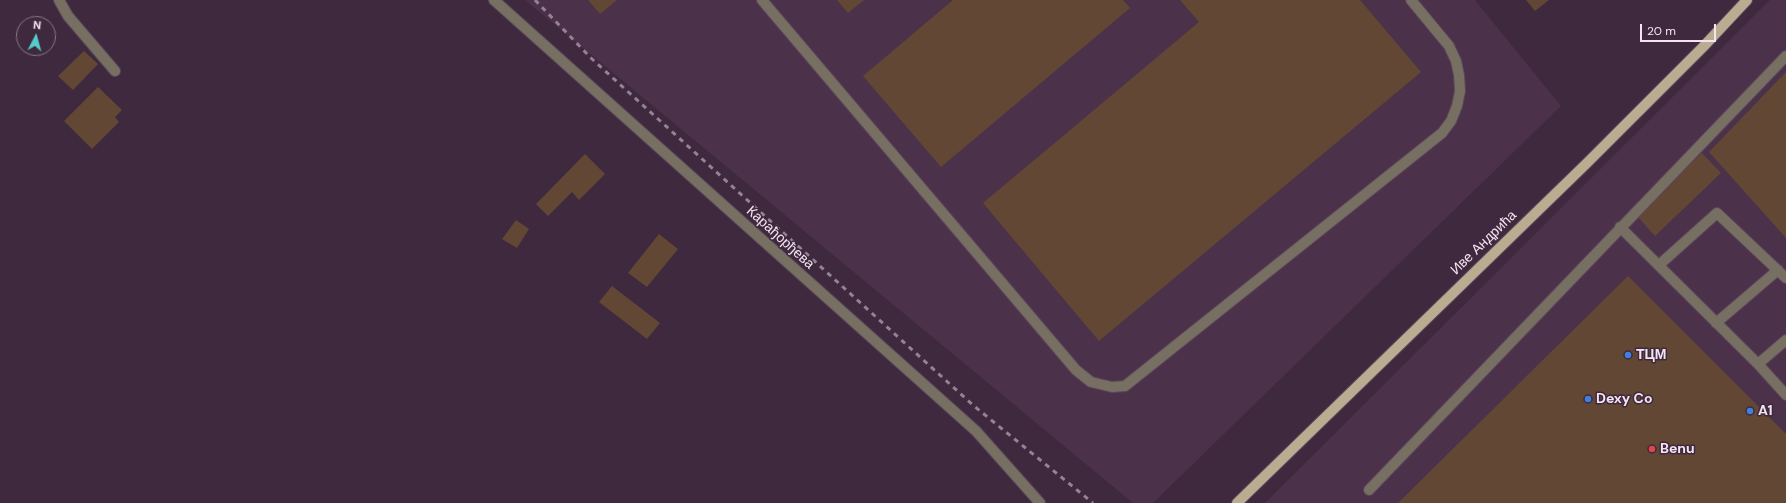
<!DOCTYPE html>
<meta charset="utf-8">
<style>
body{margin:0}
#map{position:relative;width:1786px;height:503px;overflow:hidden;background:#3f293e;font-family:"DM Sans",sans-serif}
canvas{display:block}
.north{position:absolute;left:16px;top:16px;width:40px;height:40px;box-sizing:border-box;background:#3f293e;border:1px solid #877486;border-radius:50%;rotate:6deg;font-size:11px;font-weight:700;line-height:16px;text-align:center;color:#f3e4f2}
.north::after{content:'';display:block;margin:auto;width:14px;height:18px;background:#53cdcb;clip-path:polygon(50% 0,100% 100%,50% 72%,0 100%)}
.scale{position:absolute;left:1640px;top:24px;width:76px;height:18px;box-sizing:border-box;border:2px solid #f3e4f2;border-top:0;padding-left:5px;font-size:12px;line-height:14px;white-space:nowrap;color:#f3e4f2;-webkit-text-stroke:3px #3f293e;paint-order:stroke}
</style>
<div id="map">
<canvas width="1786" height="503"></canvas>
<div class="north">N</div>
<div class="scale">20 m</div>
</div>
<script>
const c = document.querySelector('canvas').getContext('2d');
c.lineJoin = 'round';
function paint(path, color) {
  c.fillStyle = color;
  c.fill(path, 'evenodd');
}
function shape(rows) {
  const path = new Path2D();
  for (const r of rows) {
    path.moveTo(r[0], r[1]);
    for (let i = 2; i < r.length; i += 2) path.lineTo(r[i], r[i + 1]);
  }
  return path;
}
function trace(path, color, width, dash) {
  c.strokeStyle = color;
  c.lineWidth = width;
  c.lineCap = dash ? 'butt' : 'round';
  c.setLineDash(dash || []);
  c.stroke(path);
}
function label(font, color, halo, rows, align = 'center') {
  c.font = font + ' "DM Sans",sans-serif';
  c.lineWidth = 3;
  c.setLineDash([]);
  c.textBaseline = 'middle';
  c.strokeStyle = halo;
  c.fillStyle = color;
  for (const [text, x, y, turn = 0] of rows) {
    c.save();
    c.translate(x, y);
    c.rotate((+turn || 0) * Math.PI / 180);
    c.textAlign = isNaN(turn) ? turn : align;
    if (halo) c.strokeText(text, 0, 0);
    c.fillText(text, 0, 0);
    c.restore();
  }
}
paint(shape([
 [525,0,1475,0,1561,106,1153,503,1133,503],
 [1770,0,1786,0,1786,503,1265,503]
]), '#4c314b');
paint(shape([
 [588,0,617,0,600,14],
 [837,0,864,0,848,13],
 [953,0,1123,0,1130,8,941,167,863,76],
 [1180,0,1360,0,1421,72,1099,341,983,203,1199,22],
 [1526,0,1549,0,1535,11],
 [84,51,98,64,73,90,58,76],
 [1786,72,1786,238,1709,152],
 [98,87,122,110,115,117,119,122,92,149,64,121],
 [1702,153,1721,173,1655,236,1636,215],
 [585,154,605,174,579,200,572,192,548,216,536,204],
 [516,220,529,229,517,248,502,239],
 [659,234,678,249,647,287,628,273],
 [1628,276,1786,434,1786,503,1398,503],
 [612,286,660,323,647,339,599,302]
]), '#614734');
const lane = shape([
 [59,0,68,16,115,71],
 [762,0,1076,370,1091,382,1112,387,1125,386,1442,133,1451,121,1457,106,1460,91,1459,75,1456,61,1449,46,1411,0],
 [1620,227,1758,364,1786,395],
 [1659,265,1717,213,1786,278],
 [1716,323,1778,270],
 [1758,364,1786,340],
 [1369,490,1786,56]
]);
const street = shape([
 [494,0,976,431,1040,503]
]);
const primary = shape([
 [1237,503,1588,162,1704,46,1747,0]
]);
trace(lane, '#5c475b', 12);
trace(street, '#5c475b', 12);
trace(primary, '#5c475b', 12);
trace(lane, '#766f62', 10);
trace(street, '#766f62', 10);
trace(primary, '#b9ac91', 10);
trace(shape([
 [535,0,592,59,974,406,1093,503]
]), '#958294', 3, [5, 5]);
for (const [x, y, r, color] of [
 [1628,355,4,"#3f7fe0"],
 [1588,399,4,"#3f7fe0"],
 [1750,411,4,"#3f7fe0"],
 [1652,449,4,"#e0444e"]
]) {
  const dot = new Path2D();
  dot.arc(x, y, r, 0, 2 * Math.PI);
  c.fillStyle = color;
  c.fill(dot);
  trace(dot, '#3f293e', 1.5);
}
label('14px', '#f3e4f2', '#3f293e', [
 ["Карађорђева",780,238,42],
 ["Иве Андрића",1484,243,-44]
]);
label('bold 14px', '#f3e4f2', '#3f293e', [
 ["ТЦМ",1636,355],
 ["Dexy Co",1596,399],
 ["A1",1758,411],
 ["Benu",1660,449]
], 'left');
</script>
